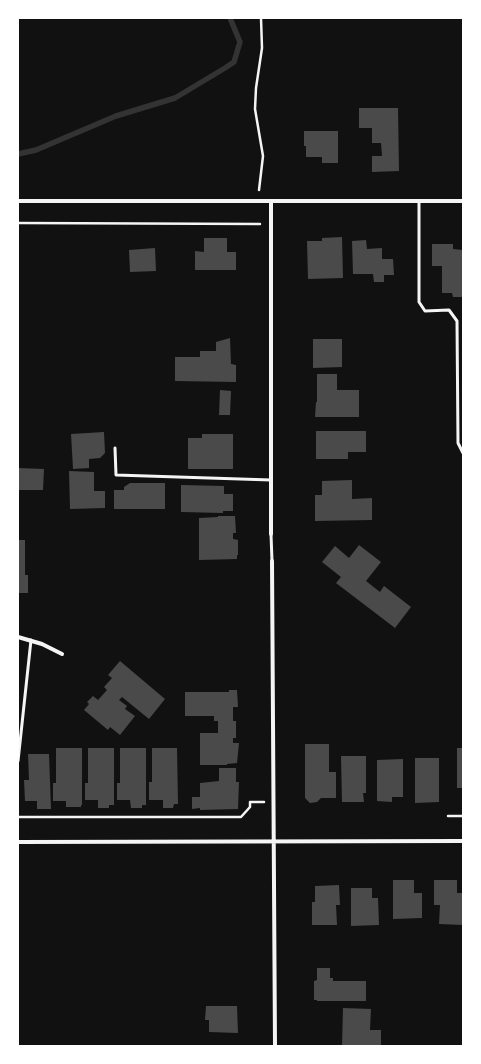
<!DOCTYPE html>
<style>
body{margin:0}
#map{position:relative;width:481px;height:1064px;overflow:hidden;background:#111;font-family:Merriweather,serif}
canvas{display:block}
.frame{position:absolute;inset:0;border:19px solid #fff;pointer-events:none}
</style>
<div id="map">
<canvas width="481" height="1064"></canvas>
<div class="frame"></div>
</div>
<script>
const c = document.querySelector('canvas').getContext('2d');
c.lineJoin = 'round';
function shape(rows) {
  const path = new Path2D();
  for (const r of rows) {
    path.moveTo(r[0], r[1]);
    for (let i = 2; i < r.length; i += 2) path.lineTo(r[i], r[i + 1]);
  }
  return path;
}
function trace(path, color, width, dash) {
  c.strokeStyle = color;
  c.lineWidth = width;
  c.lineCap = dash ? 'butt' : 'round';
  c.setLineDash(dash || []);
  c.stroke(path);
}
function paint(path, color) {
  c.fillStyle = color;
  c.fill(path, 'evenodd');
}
trace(shape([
 [18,154,36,150,116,116,175,98,225,68,234,62,240,42,230,18]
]), '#333', 5.5);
paint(shape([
 [359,108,398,108,399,171,372,172,372,156,382,156,381,143,372,143,372,128,359,128],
 [304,131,338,131,338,163,322,163,322,157,306,157,306,146,304,146],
 [342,237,343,278,308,279,307,241,322,241,322,238],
 [204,238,227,238,227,252,236,252,236,270,195,270,195,251,204,252],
 [366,240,367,249,382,248,382,259,393,259,394,275,384,275,384,282,374,282,373,274,353,274,352,241],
 [432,244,453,244,453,249,463,250,463,297,453,297,452,293,442,293,442,266,432,266],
 [155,248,156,271,130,272,129,250],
 [230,338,231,364,236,365,236,382,175,381,175,357,200,357,200,351,216,351,216,342],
 [313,339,342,339,342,367,313,368],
 [317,374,337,374,337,390,359,390,359,417,315,417,316,402,317,402],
 [220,390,231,391,230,415,219,415],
 [316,431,366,431,366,452,348,452,348,459,316,459],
 [104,432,105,453,100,458,89,459,89,468,73,469,71,434],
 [202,434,233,434,233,469,188,469,188,438,202,438],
 [18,468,44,469,43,490,18,490],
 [69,471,94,472,94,491,105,491,105,508,70,509],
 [352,480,352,499,372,498,372,520,315,521,315,495,322,495,322,481],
 [130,483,165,483,165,509,114,509,114,490,124,490,124,487],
 [181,485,224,486,224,494,233,494,233,511,223,511,223,513,181,512],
 [218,516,235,516,236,533,233,533,233,539,238,540,238,555,237,555,237,559,199,560,199,518,218,517],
 [18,540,25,540,25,575,28,575,28,593,18,593],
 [359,545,381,562,366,581,380,592,384,586,411,607,395,628,336,583,341,577,322,562,335,546,349,558],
 [120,661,165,699,149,719,122,697,119,700,127,706,125,709,135,716,120,735,110,727,108,730,84,710,89,704,87,702,93,696,98,700,107,690,104,687,112,678,108,675],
 [229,690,237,690,238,707,233,707,233,721,236,721,236,738,233,738,233,743,239,743,237,763,227,764,227,765,200,765,200,733,218,733,218,721,214,721,214,716,185,716,185,692,229,692],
 [305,744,329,744,329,772,336,772,336,798,321,798,317,802,310,803,305,798],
 [56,748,82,748,82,805,81,805,81,807,66,807,66,801,53,801,53,783,56,783],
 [88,748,114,748,114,805,109,805,109,808,98,808,98,800,85,800,85,783,88,783],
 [120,748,146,748,146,805,142,805,142,808,131,808,130,800,117,800,117,783,120,783],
 [152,748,177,748,178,804,174,804,173,808,163,808,163,800,149,800,149,782,152,782],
 [457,748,463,748,463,788,457,788],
 [28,754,49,754,51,809,37,809,37,801,25,801,24,780,29,780],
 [341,756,366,756,366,793,363,793,364,802,342,802],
 [415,758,439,758,439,802,415,803],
 [403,759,403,797,392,797,392,802,377,801,377,760],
 [219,768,236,768,236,782,239,782,238,809,200,810,200,808,192,809,192,797,200,797,200,783,219,781],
 [393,880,414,880,414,893,422,893,422,918,393,919],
 [434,880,457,880,457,893,463,893,463,925,439,924,440,905,434,905],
 [339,885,340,905,336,905,337,925,312,925,312,902,315,902,315,886],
 [351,888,372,888,372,898,378,898,379,925,351,926],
 [317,968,330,968,330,978,333,978,333,981,366,981,366,1001,317,1001,317,1000,314,1000,314,981,317,980],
 [206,1006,237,1006,238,1033,209,1032,209,1020,205,1020],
 [343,1008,371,1009,370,1030,381,1030,381,1046,342,1046]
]), '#4a4a4a');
trace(shape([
 [259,190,263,156,255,109,256,88,262,48,261,18],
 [18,223,260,224],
 [448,816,463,816],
 [18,817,241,817,250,807,250,802,264,802]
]), '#f5f5f5', 2.5);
trace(shape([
 [419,201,419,302,425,311,449,310,457,321,458,443,463,453],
 [115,448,116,475,271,480],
 [271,534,272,561],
 [18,761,31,640]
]), '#f5f5f5', 3);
trace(shape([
 [18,201,463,201],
 [271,201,271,534],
 [272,561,275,1046],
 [18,637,42,644,62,654],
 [18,842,463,841]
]), '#f5f5f5', 4);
</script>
